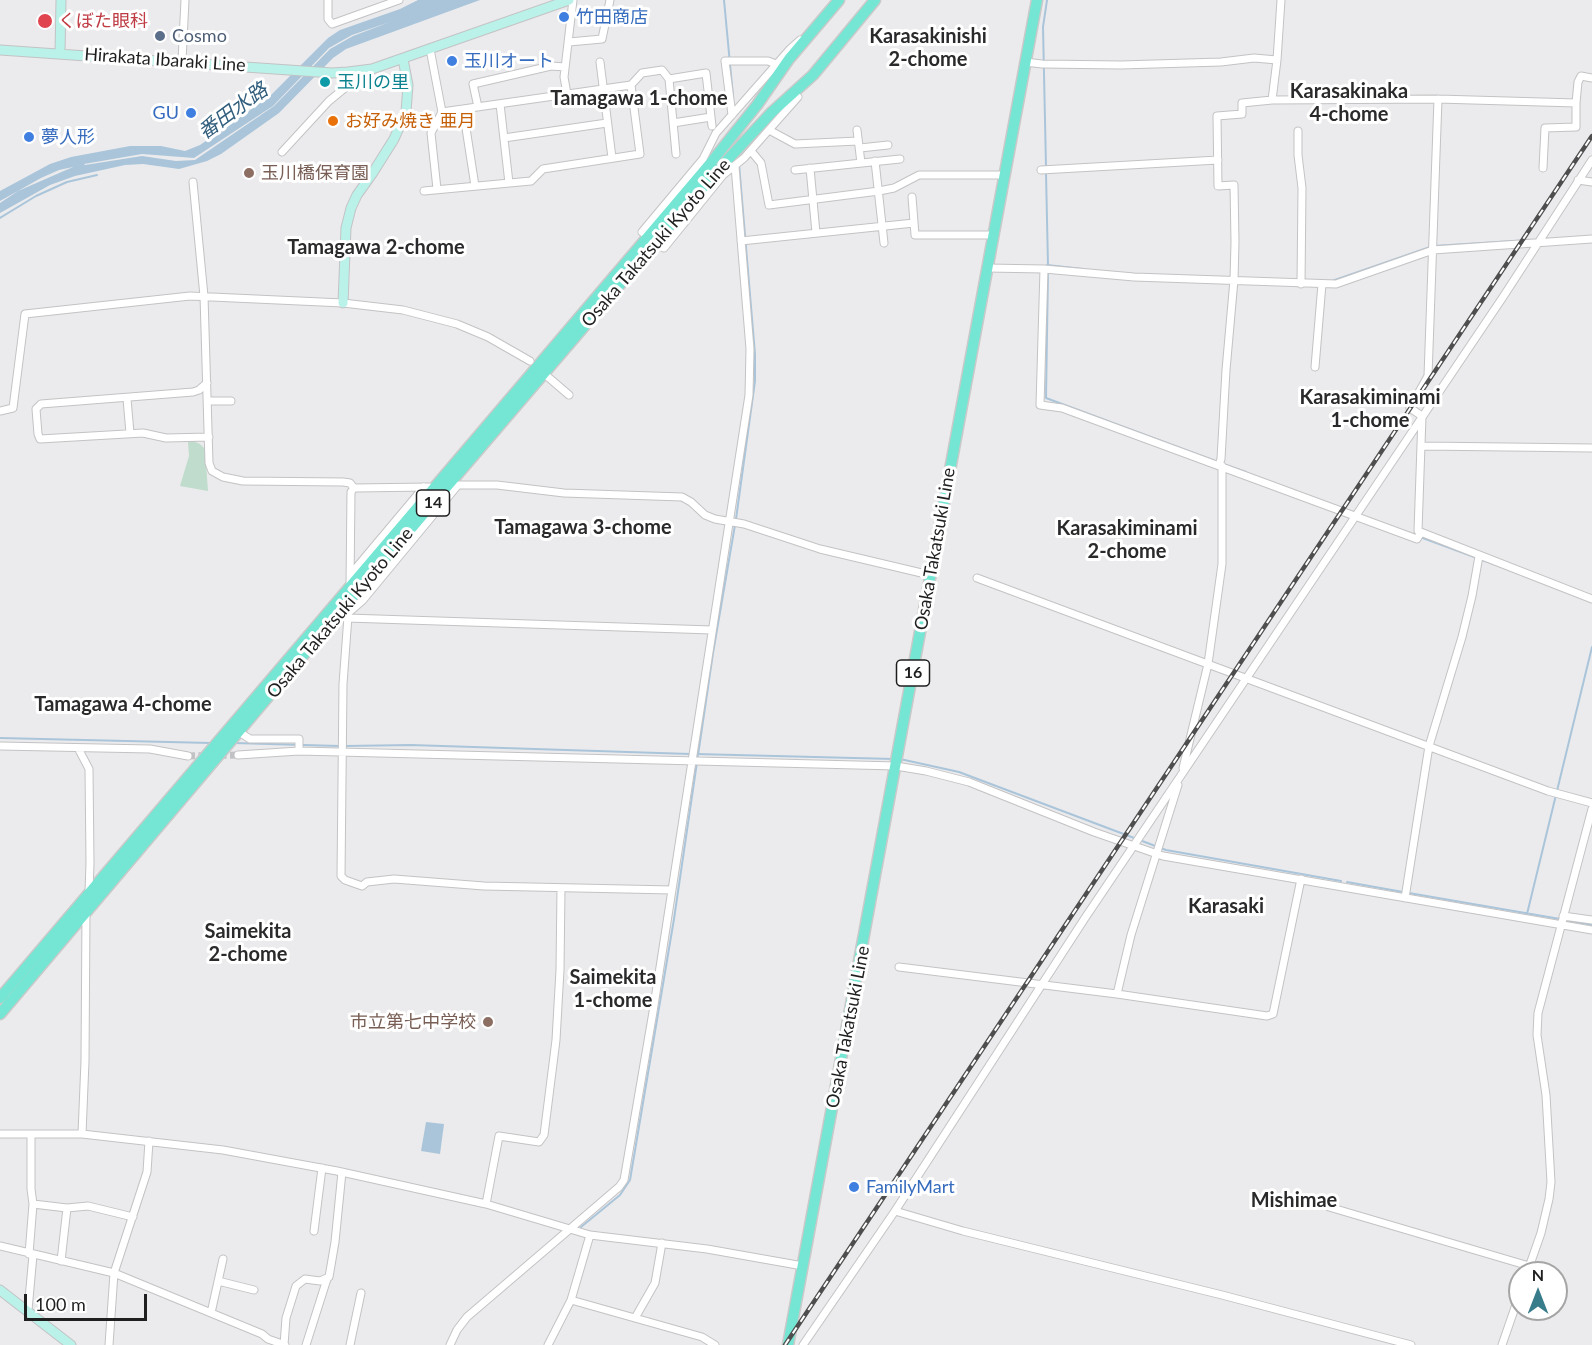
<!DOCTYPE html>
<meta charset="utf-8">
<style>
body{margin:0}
#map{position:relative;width:1592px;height:1345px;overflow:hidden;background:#ebebed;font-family:Lato,sans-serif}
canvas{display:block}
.north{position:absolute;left:1508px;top:1261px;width:60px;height:60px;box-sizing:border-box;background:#fff;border:2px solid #a5a5a6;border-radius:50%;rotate:0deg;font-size:16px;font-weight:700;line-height:24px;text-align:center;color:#1f1f20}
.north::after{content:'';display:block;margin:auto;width:21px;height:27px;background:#387c8b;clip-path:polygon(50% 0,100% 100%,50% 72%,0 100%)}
.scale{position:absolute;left:24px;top:1294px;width:123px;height:27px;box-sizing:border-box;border:3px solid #1f1f20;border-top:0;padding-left:8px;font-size:18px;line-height:21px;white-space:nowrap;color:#1f1f20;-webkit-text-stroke:4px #fff;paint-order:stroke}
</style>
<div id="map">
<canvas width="1592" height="1345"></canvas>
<div class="north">N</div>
<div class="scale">100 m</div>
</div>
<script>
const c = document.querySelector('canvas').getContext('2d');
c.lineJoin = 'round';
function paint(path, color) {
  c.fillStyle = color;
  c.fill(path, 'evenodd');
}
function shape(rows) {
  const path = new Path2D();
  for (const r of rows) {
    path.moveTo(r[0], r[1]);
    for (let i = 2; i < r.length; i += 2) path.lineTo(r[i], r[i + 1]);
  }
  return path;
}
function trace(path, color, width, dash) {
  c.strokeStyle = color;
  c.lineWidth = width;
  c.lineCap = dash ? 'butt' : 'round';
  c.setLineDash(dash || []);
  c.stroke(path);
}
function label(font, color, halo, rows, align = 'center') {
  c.font = font + ' Lato,"Noto Sans JP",sans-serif';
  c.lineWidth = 6;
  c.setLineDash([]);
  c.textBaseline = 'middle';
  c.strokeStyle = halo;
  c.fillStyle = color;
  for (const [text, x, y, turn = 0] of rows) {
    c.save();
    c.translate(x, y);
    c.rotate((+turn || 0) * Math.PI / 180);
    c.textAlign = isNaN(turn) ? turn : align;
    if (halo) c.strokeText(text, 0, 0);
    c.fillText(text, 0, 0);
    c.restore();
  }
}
paint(shape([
 [193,441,200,444,205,449,208,491,180,486,189,456,188,442]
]), '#bfdccc');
paint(shape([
 [418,0,480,0,346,49,333,58,279,113,221,154,207,161,179,169,143,164,125,165,75,176,50,185,0,213,0,203,18,191,73,167,59,170,41,178,0,201,0,191,50,164,71,157,130,146,161,146,185,151,200,145,269,97,328,38,340,30,400,9],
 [390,22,353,36,330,49,274,106,195,160,176,161,142,156,85,165,84,164,142,154,194,158,273,106,329,48,352,35],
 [426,1122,444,1124,440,1154,421,1151]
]), '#aac5da');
trace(shape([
 [724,0,733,96],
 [1046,167,1043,27,1047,0],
 [1046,173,1048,266],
 [0,218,36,196,67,182,97,175],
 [1047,265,1083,269],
 [1048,272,1046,398,1218,462],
 [1332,281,1433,246,1530,240],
 [1223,464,1246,472],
 [736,519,755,381,755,354,739,164],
 [1420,537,1496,565],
 [0,738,211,743],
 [234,743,339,746],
 [345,746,411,745,690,754],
 [696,754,894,759],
 [900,759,959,772,1166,850,1341,881],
 [1347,882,1403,892],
 [1409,893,1560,919],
 [1527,914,1592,647],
 [1566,920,1592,925],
 [581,1227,620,1195,630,1180,674,919,713,653,735,525]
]), '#aac5da', 2);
trace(shape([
 [188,756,238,755]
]), '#c2c2c4', 7, [7, 3.5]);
const street = shape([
 [328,0,328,19,332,24,399,0],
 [569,42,602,39,610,0],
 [430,49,442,112,431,133,437,189],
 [1277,60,1272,100,1438,99,1576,103,1578,82,1581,76,1592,78],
 [182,61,185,0],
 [600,62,612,158],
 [1025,62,1042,64,1121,65,1221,62,1254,58,1277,60,1281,0],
 [669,79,706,73,712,126],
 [631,85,642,73,662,70,669,79,676,154],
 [567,94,564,77,573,0],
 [1438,99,1428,376,1410,408,1422,416,1418,531,1592,599],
 [500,104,509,183],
 [478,107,473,84,551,66,565,67],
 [463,109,475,186],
 [732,115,725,61,768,61,776,64],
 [673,123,711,117],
 [769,130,795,144,858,141],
 [857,130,861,163],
 [1298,131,1298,155,1302,188,1301,284],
 [504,138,607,123],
 [860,148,888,145],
 [751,151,761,163,769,205,879,191,894,188,919,175,1004,175],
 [282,152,329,101,346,87,348,72],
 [875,161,884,243],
 [810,168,816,233],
 [1543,168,1545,128,1576,127,1576,103],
 [795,170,900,159],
 [1041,170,1218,160],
 [1578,180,1592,182],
 [193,182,204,296,209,463,212,471,223,477,243,481,343,482,350,483,354,488,429,487],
 [424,191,531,181,543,169,640,154,631,85,442,112],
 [912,197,915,235,993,235],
 [645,234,642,232,703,159,716,133,790,49,800,40],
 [741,241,914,223],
 [660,246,664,248,723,175,744,158,798,97],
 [987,268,1044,269,1040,405,1062,408,1417,539,1420,534],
 [1044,269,1134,277,1336,284,1433,250,1592,239],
 [1315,367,1322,284],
 [548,377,569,395],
 [207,383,199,390,193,392,41,404,36,409,38,434,40,439,143,433,166,438,209,437],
 [127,399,130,433],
 [208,401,231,401],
 [0,411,13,408,25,314,190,296,343,303,403,310,457,324,488,337,530,361],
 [1422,446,1592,448],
 [1219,465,1221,459,1226,370,1234,280,1235,242,1234,185,1218,186,1217,116,1242,114,1242,103,1272,100],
 [351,574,424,487],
 [977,578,1548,791,1592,803],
 [350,586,351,492,354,488],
 [349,603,343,684,341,876,345,880,362,886,367,882,394,879,484,886,672,890],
 [348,613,363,600,458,485,497,485,564,493,682,497,691,502,705,515,715,519,744,524,820,549,930,575],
 [347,618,712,630],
 [239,732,250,739,299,739,299,751],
 [0,746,150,749,188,756],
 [78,748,89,769,90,863,89,892],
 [238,755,299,751,896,766,926,771,969,782,1094,832,1163,856,1592,930],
 [1183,768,1208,664,1222,564,1222,466],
 [1405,898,1429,746,1462,637,1472,596,1479,556],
 [1563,916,1592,920],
 [899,967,1117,994,1267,1016,1273,1014,1301,879],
 [1117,994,1131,935,1178,785],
 [0,1134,82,1134,223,1150,337,1171,486,1204,590,1235,707,1249,803,1266],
 [82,1134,85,1061,86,912],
 [33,1204,67,1208,88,1206,133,1217],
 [486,1204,499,1136,539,1142,544,1135,556,1040,560,970,561,888],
 [1329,1207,1529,1266],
 [895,1211,963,1231,1222,1295,1411,1345],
 [314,1231,322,1168],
 [0,1246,114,1273,262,1334,268,1339,285,1345],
 [29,1254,33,1204,31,1189,31,1134],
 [61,1261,67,1208],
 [1527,1273,1541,1233,1549,1199,1551,1182,1546,1095,1537,1035,1538,1013,1592,809],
 [218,1281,254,1290],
 [571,1300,702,1337,715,1345],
 [28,1310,33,1255],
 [211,1313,223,1259],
 [635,1318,655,1283,662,1243],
 [109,1345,114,1273,147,1172,149,1141],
 [284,1345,286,1318,296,1286,305,1279,320,1281,329,1277,335,1242,342,1172],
 [306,1345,327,1279],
 [350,1345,361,1293],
 [450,1345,457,1330,467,1317,619,1187,624,1180,653,1012,749,395,750,349,735,166],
 [548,1345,571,1300,590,1235],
 [803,1345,895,1211,1085,918,1503,297,1592,160],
 [1502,1345,1520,1293]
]);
const secondary = shape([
 [0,50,332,73,348,72,372,69,569,0],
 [60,53,61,0],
 [343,303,346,228,351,208,357,195,372,174,394,139,406,112,408,85,403,59],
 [0,1290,71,1345]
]);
const primary = shape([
 [0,998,709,165,757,105,789,59,839,0],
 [0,1014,349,601,718,170,772,112,813,75,875,0],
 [788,1345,1037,0]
]);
trace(street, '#c3c3c5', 9);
trace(secondary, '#c3c3c5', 11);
trace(primary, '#c9c9c9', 13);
trace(street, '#fff', 7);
trace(secondary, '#baf2e9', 9);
trace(primary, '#75e6d3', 10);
const rail = shape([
 [785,1345,1592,136]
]);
trace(rail, '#4e4e4f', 4.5);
trace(rail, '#fff', 2, [7]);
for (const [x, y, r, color] of [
 [564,17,6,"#3f7fe0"],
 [45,21,8,"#e0444e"],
 [160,36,6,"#5c6f8a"],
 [452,61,6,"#3f7fe0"],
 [325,82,6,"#0f9aa8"],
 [191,113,6,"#3f7fe0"],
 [333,121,6,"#e8710a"],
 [29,137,6,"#3f7fe0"],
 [249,173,6,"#8d6e63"],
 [488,1022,6,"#8d6e63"],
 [854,1187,6,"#3f7fe0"]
]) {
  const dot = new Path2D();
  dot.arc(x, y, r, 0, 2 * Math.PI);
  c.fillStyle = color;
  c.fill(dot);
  trace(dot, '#fff', 2);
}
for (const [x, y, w] of [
 [433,503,33],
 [913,673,33]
]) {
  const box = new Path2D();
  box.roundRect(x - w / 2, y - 13, w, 26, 4.5);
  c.fillStyle = '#fff';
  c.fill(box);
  trace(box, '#1f1f20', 1.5);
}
label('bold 16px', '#1f1f20', null, [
 ["14",433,503],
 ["16",913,673]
]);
label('18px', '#366cbe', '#fff', [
 ["竹田商店",576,17],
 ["玉川オート",464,61],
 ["GU",179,113,"right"],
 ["夢人形",41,137],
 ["FamilyMart",866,1187]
], 'left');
label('18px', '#be3a42', '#fff', [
 ["くぼた眼科",58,21]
], 'left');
label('18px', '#4e5e75', '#fff', [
 ["Cosmo",172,36]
], 'left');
label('18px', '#1f1f20', '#fff', [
 ["Hirakata Ibaraki Line",165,60,4],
 ["Osaka Takatsuki Kyoto Line",656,243,-49],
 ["Osaka Takatsuki Line",935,549,-80],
 ["Osaka Takatsuki Kyoto Line",340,613,-50],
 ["Osaka Takatsuki Line",848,1027,-79]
]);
label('18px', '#0d838f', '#fff', [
 ["玉川の里",337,82]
], 'left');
label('18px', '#c56008', '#fff', [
 ["お好み焼き 亜月",345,121]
], 'left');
label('18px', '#785e54', '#fff', [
 ["玉川橋保育園",261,173],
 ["市立第七中学校",476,1022,"right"]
], 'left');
label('bold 20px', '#2a2a2c', '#fff', [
 ["Karasakinishi",928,37],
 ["2-chome",928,60],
 ["Karasakinaka",1349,92],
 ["4-chome",1349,115],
 ["Tamagawa 1-chome",639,99],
 ["Tamagawa 2-chome",376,248],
 ["Karasakiminami",1370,398],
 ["1-chome",1370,421],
 ["Tamagawa 3-chome",583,528],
 ["Karasakiminami",1127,529],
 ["2-chome",1127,552],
 ["Tamagawa 4-chome",123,705],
 ["Karasaki",1226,907],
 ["Saimekita",248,932],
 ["2-chome",248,955],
 ["Saimekita",613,978],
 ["1-chome",613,1001],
 ["Mishimae",1294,1201]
]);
label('italic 20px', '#305d7c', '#fff', [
 ["番田水路",233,111,-36]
]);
</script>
